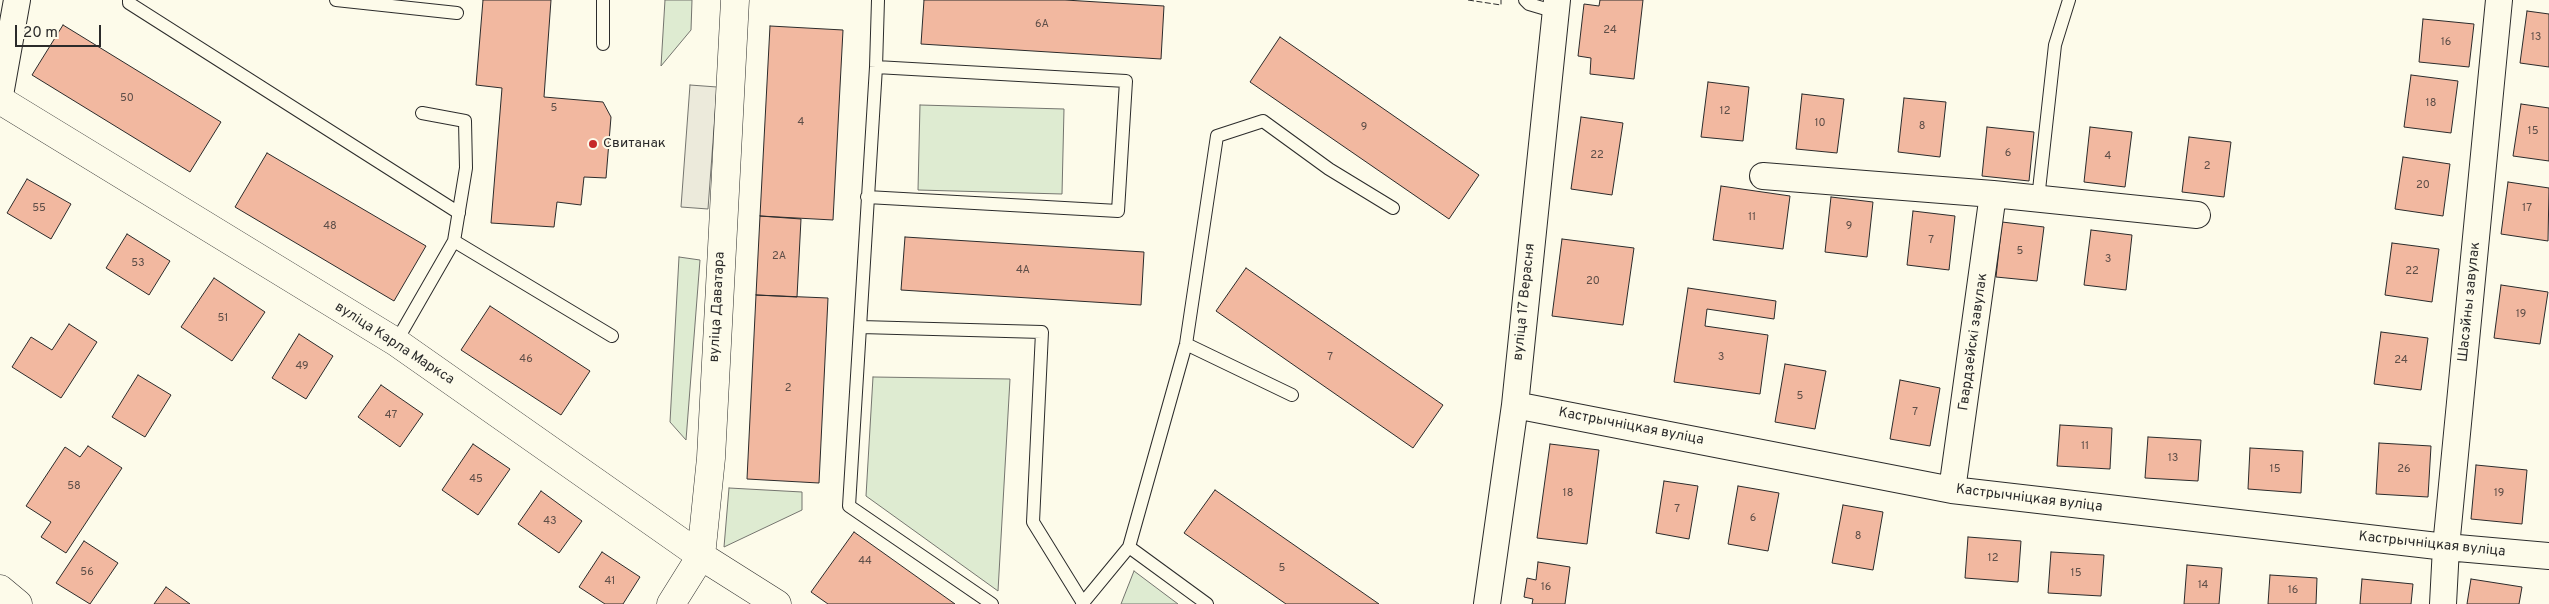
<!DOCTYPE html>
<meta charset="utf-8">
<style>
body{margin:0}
#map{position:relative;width:2549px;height:604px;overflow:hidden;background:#fdfbea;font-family:Overpass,sans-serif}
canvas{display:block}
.scale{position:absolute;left:15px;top:25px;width:86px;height:22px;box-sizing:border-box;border:2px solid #2b2b2b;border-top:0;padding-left:6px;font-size:15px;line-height:18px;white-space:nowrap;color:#2b2b2b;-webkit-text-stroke:4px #fdfbea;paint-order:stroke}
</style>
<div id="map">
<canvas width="2549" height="604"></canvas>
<div class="scale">20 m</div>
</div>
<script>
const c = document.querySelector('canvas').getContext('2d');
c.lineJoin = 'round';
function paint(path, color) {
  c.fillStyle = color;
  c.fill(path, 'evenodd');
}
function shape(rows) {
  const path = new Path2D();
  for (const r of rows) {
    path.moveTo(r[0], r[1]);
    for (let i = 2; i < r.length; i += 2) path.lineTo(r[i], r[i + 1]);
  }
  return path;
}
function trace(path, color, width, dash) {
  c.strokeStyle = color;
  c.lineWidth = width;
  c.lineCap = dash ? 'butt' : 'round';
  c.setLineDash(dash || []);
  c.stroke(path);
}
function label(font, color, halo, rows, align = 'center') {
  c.font = font + ' Overpass,sans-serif';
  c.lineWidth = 4;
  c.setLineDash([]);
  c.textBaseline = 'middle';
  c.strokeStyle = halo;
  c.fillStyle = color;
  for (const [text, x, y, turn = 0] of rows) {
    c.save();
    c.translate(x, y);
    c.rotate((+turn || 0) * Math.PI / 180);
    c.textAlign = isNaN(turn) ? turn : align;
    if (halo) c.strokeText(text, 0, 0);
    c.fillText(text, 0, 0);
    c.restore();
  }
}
const green = shape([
 [665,0,692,0,691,30,661,66,665,0],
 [920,105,1064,109,1062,194,918,190,920,105],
 [679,257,700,260,686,440,670,422,679,257],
 [873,377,1010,379,998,591,866,496,873,377],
 [729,488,802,492,802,510,724,547,729,488],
 [1134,571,1178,604,1121,604,1134,571]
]);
paint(green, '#deebd1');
trace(green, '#74746e', 1);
const parking = shape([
 [690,85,717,87,708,209,681,207,690,85]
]);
paint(parking, '#eceadb');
trace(parking, '#74746e', 1);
const building = shape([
 [483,0,551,0,544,97,603,102,611,117,606,178,584,177,581,205,557,202,554,227,491,223,502,88,476,85,483,0],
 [924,0,1065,0,1164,6,1161,59,921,44,924,0],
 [1600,0,1643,0,1634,79,1590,74,1591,58,1578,56,1584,4,1599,6,1600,0],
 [2527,11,2549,14,2549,67,2520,63,2527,11],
 [2423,19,2474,24,2469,67,2419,62,2423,19],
 [63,25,221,122,190,172,32,75,63,25],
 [770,26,843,30,833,220,760,216,770,26],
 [1280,37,1479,175,1449,219,1250,82,1280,37],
 [2411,75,2458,81,2451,133,2404,127,2411,75],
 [1708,82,1749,87,1743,141,1701,137,1708,82],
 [1802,94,1844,99,1837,153,1796,149,1802,94],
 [1904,98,1946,102,1940,157,1898,152,1904,98],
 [2521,104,2549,108,2549,161,2513,156,2521,104],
 [1581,117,1623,123,1612,195,1571,189,1581,117],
 [1987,127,2034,132,2029,181,1982,176,1987,127],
 [2090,127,2132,132,2125,187,2084,182,2090,127],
 [2189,137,2231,142,2224,197,2182,192,2189,137],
 [267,153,426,246,394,301,235,207,267,153],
 [2403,157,2450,164,2443,216,2395,209,2403,157],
 [27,179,71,204,51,239,7,213,27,179],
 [2508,182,2549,188,2548,241,2501,234,2508,182],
 [1721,186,1790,196,1783,249,1713,240,1721,186],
 [1831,197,1873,202,1867,257,1825,252,1831,197],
 [1913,211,1955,216,1949,270,1907,265,1913,211],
 [760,216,801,219,797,297,756,295,760,216],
 [2002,222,2044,227,2037,281,1996,277,2002,222],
 [2091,230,2132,235,2126,290,2084,285,2091,230],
 [127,234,170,261,149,295,106,268,127,234],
 [905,237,1144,252,1141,305,901,290,905,237],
 [1562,239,1634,248,1623,325,1552,316,1562,239],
 [2392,243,2439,249,2432,302,2385,295,2392,243],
 [1246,268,1443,405,1413,448,1216,311,1246,268],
 [214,278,265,312,232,361,181,327,214,278],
 [2501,285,2548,292,2540,344,2494,338,2501,285],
 [1688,288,1776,301,1774,319,1707,309,1705,326,1768,335,1760,394,1674,382,1688,288],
 [756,295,828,298,819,483,747,479,756,295],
 [490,306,590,371,561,415,461,350,490,306],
 [69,324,97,342,61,398,12,367,31,337,52,350,69,324],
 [2381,332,2428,338,2421,390,2374,384,2381,332],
 [299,334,333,356,306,399,272,378,299,334],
 [1785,364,1826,371,1815,429,1775,422,1785,364],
 [138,375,171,395,145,437,112,417,138,375],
 [1900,380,1940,388,1930,446,1890,439,1900,380],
 [381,385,423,414,400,447,358,417,381,385],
 [2060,425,2112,428,2110,469,2057,466,2060,425],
 [2148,437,2201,440,2198,481,2145,478,2148,437],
 [2379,443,2431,446,2428,497,2376,494,2379,443],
 [473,444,510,469,478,515,442,490,473,444],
 [1550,444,1599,450,1587,544,1537,538,1550,444],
 [88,446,122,468,66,553,41,537,51,522,26,506,65,447,80,457,88,446],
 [2250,448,2303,451,2301,493,2248,489,2250,448],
 [2476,465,2527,470,2522,524,2471,519,2476,465],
 [1664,481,1698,486,1689,539,1656,533,1664,481],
 [1738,486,1779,493,1768,551,1728,544,1738,486],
 [1215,490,1379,604,1286,604,1184,533,1215,490],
 [541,491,582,521,559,553,518,524,541,491],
 [1843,505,1883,512,1873,570,1832,563,1843,505],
 [854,532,955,604,828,604,811,592,854,532],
 [1968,537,2021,541,2018,582,1965,578,1968,537],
 [84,541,118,563,90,604,56,583,84,541],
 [602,552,640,577,623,604,605,604,579,587,602,552],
 [2051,552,2104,555,2101,596,2048,593,2051,552],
 [1538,562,1570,567,1565,604,1532,604,1533,599,1524,597,1527,578,1536,580,1538,562],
 [2187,565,2222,568,2219,604,2184,604,2187,565],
 [2270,575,2317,578,2316,604,2268,604,2270,575],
 [2362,579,2413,584,2411,604,2360,604,2362,579],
 [2471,579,2522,587,2519,604,2467,604,2471,579],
 [166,587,190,604,154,604,166,587]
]);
paint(building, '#f2b8a0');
trace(building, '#2b2b2b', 1);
const lane = shape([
 [129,0,129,3,459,213],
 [336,0,457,13],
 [878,0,876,67,849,506,992,604],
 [1525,0,1529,4,1556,12],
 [603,44,603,0],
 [867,197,1118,211,1126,81,876,67],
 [2038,199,2055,45,2069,0],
 [454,241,612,336],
 [861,327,1042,332,1033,522,1083,603],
 [396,342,454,241,466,168,465,121,422,113],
 [1186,344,1292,395],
 [1129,547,1207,604],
 [1082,604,1129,547,1186,344,1217,136,1263,121,1329,169,1393,208]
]);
const street = shape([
 [0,95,17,0],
 [1763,176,1993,194,2197,215],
 [1515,405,1952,490,2446,547,2549,556],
 [1952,490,1993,194],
 [1487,604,1515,405,1557,0],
 [2443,604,2446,547,2499,0]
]);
const secondary = shape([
 [0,100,396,342,701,556,777,604],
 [0,589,18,604],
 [671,604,701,556,711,458,735,0]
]);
trace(lane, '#2b2b2b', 14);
trace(street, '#2b2b2b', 28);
trace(secondary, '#2b2b2b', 29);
trace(lane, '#fdfbea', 12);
trace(street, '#fdfbea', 26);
trace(secondary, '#fdfbea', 28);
trace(shape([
 [1468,0,1501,5,1501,0]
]), '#2b2b2b', 1, [6, 2.5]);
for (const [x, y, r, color] of [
 [593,144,5,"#c62828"]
]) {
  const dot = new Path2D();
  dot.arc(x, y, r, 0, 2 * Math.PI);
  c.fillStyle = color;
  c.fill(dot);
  trace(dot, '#fdfbea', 2);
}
label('11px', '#5d4e48', null, [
 ["6А",1042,25],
 ["24",1610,31],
 ["13",2536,38],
 ["16",2446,43],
 ["50",127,99],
 ["18",2431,104],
 ["5",554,109],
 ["12",1725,112],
 ["4",801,123],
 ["10",1820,124],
 ["8",1922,127],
 ["9",1364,128],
 ["15",2533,132],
 ["6",2008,154],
 ["22",1597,156],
 ["4",2108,157],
 ["2",2207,167],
 ["20",2423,186],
 ["55",39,209],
 ["17",2527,209],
 ["11",1752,218],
 ["48",330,227],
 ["9",1849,227],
 ["7",1931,241],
 ["5",2020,252],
 ["2А",779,257],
 ["3",2108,260],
 ["53",138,264],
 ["4А",1023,271],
 ["22",2412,272],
 ["20",1593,282],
 ["19",2521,315],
 ["51",223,319],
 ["7",1330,358],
 ["3",1721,358],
 ["46",526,360],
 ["24",2401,361],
 ["49",302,367],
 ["2",788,389],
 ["5",1800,397],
 ["7",1915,413],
 ["47",391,416],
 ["11",2085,447],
 ["13",2173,459],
 ["15",2275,470],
 ["26",2404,470],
 ["45",476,480],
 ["58",74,487],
 ["18",1568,494],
 ["19",2499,494],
 ["7",1677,510],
 ["6",1753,519],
 ["43",550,522],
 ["8",1858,537],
 ["12",1993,559],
 ["44",865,562],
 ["5",1282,569],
 ["56",87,573],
 ["15",2076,574],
 ["41",610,582],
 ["14",2203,586],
 ["16",1546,588],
 ["16",2293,591]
]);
label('14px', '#2b2b2b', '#fdfbea', [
 ["Свитанак",603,144]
], 'left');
label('14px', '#2b2b2b', '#fdfbea', [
 ["вуліца 17 Верасня",1525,302,-84],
 ["Шасэйны завулак",2470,302,-84],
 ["вуліца Даватара",718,307,-87],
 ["Гвардзейскі завулак",1974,342,-82],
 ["вуліца Карла Маркса",394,344,33],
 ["Кастрычніцкая вуліца",1631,427,11],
 ["Кастрычніцкая вуліца",2029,499,7],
 ["Кастрычніцкая вуліца",2432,545,6]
]);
</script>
